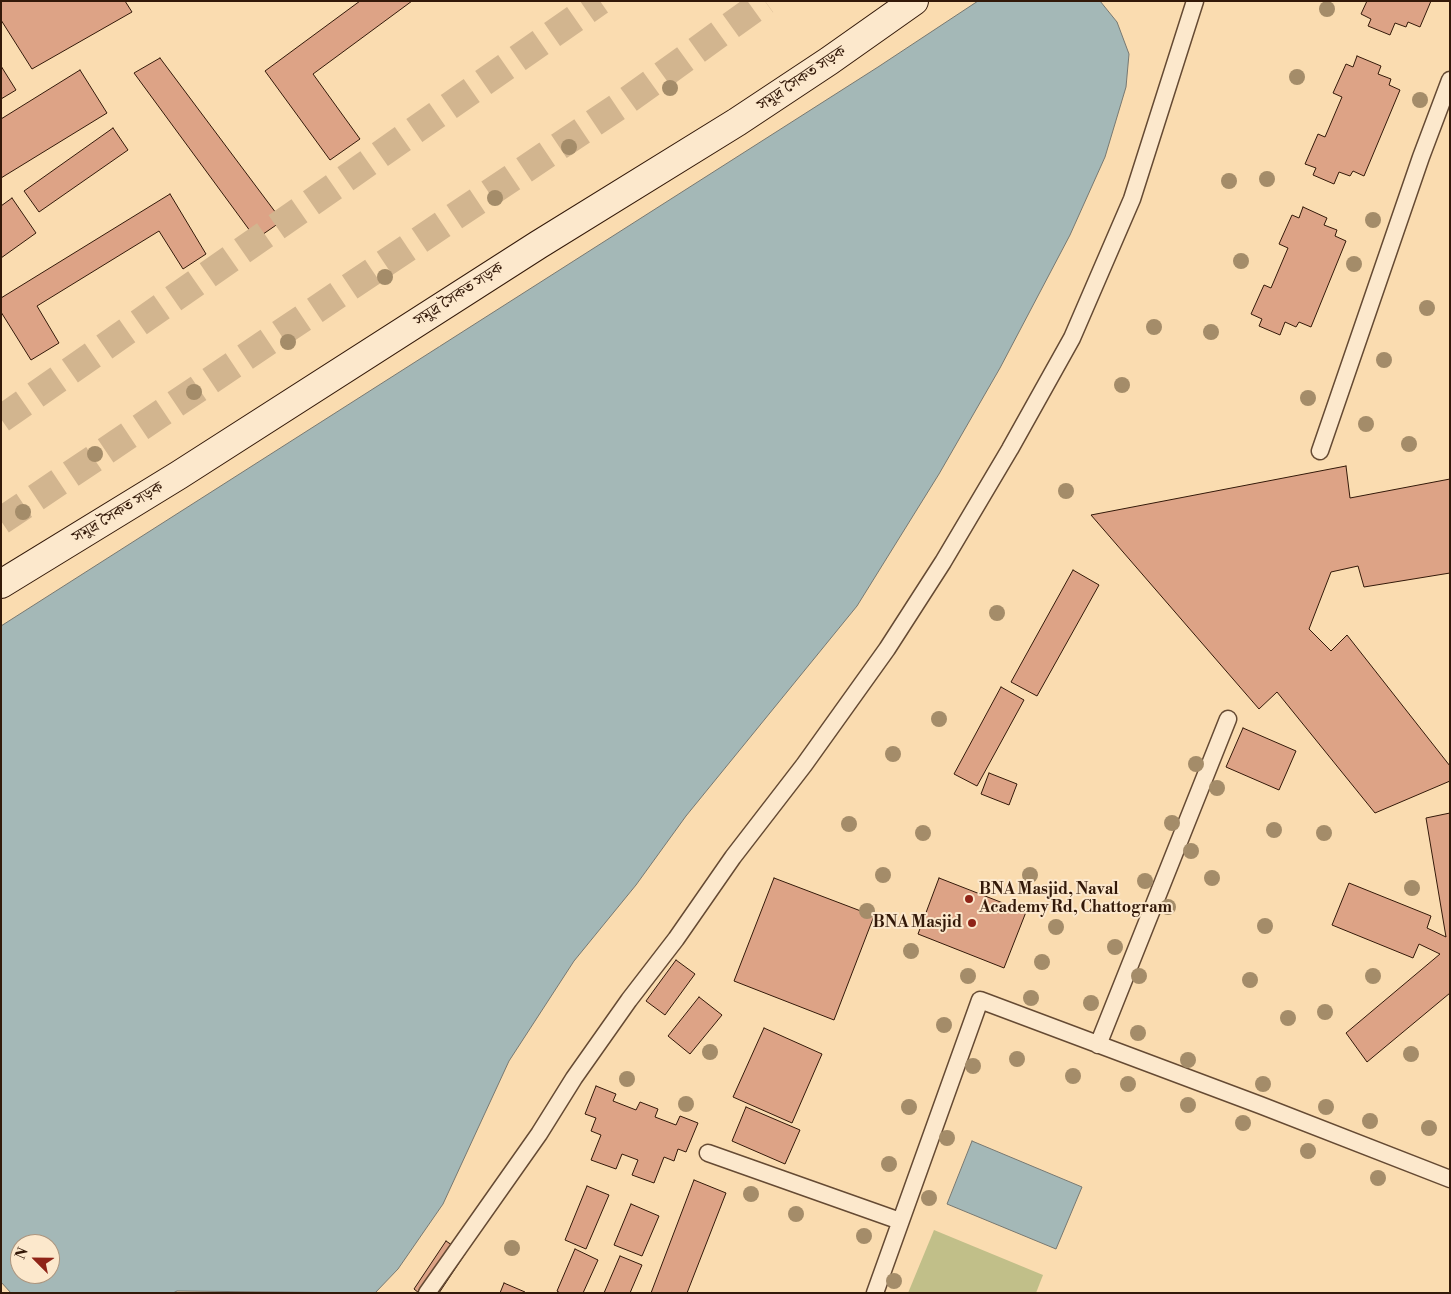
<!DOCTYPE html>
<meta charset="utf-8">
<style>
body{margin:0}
#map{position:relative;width:1451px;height:1294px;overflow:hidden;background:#fadcb0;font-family:"Libre Bodoni",serif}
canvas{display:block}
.frame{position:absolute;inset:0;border:2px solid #331909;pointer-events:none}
.north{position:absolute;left:10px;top:1234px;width:50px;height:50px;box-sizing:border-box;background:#fce8cc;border:1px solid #ac957e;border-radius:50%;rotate:293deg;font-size:14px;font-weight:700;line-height:20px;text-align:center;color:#331909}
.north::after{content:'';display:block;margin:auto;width:18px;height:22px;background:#8f2418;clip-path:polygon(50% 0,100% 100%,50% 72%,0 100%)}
</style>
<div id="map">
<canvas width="1451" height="1294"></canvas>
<div class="frame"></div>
<div class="north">N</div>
</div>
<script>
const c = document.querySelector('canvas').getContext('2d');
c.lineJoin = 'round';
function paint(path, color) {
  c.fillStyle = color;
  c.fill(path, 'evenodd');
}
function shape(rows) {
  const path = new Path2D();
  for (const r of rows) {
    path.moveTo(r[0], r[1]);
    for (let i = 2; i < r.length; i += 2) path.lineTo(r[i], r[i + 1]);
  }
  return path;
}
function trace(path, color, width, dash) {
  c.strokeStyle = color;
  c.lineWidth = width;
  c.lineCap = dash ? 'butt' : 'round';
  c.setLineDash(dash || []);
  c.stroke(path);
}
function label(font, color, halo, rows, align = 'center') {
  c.font = font + ' "Libre Bodoni","Noto Serif Bengali",serif';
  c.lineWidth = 4;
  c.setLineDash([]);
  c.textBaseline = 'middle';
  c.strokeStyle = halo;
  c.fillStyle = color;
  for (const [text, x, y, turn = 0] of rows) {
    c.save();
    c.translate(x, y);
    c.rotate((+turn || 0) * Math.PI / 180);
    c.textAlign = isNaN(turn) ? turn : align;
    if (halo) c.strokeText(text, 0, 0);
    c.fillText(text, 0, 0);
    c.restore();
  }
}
paint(shape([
 [934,1230,1043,1275,1036,1293,908,1293]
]), '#c1bf89');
const water = shape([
 [978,1,1100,1,1117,22,1129,54,1126,87,1105,157,1070,235,1000,368,939,474,857,606,686,816,636,885,574,961,509,1061,443,1204,398,1269,375,1293,177,1291,173,1293,11,1293,1,1282,1,626,878,67,978,1],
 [20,1244,50,1244,50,1274,20,1274,20,1244],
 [972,1141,1082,1187,1056,1249,947,1204,972,1141]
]);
paint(water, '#a4b8b7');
trace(water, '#777871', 1);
const building = shape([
 [1,1,125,1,132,12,32,69,1,20,1,1],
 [360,1,412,1,313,74,360,139,330,160,265,71,360,1],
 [1367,1,1431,1,1420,27,1408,22,1406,27,1395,23,1390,35,1368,26,1371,19,1361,14,1367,1],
 [1357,56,1381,66,1378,74,1391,79,1389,85,1400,90,1364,176,1353,171,1350,176,1339,172,1334,184,1313,175,1316,168,1305,164,1318,134,1325,137,1342,97,1333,93,1346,64,1353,67,1357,56],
 [160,58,282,221,256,239,134,73,160,58],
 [1,66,16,90,1,99,1,66],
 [80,70,107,113,1,178,1,119,80,70],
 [113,128,128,150,39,212,24,191,113,128],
 [170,194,206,254,183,269,159,231,37,306,59,343,31,360,1,312,1,298,170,194],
 [12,198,36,233,1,258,1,206,12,198],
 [1303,207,1327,218,1324,225,1337,230,1335,236,1346,241,1311,327,1299,322,1296,327,1285,322,1280,335,1259,326,1262,319,1251,314,1264,285,1271,288,1288,248,1279,244,1292,215,1299,218,1303,207],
 [1346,466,1350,498,1450,479,1450,573,1364,587,1358,566,1331,572,1309,629,1331,651,1347,635,1450,766,1450,781,1375,813,1277,692,1259,709,1091,515,1346,466],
 [1073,570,1099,585,1037,696,1011,682,1073,570],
 [1001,687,1024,700,977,786,954,774,1001,687],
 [1243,728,1296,751,1279,790,1226,767,1243,728],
 [989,773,1017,784,1009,805,981,794,989,773],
 [1450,813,1450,993,1367,1062,1346,1033,1440,954,1419,944,1413,958,1332,925,1349,883,1431,916,1427,928,1446,937,1426,818,1450,813],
 [774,878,874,916,834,1020,734,981,774,878],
 [939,878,1026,912,1004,968,918,934,939,878],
 [676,960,695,974,665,1015,646,1001,676,960],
 [699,997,722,1015,690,1054,668,1036,699,997],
 [764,1028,822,1054,792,1123,733,1097,764,1028],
 [596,1086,616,1094,613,1101,636,1110,640,1102,658,1109,655,1117,676,1125,680,1116,698,1123,686,1152,678,1149,674,1161,664,1157,654,1183,632,1175,638,1160,622,1154,616,1169,591,1160,601,1135,591,1131,596,1118,585,1114,596,1086],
 [746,1107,800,1130,785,1164,732,1141,746,1107],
 [694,1180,726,1193,687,1293,651,1293,694,1180],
 [587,1186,609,1195,586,1249,565,1240,587,1186],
 [631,1204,659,1216,642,1256,614,1245,631,1204],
 [446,1241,465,1254,439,1293,419,1293,414,1289,446,1241],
 [575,1249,598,1260,583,1293,560,1293,557,1291,575,1249],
 [620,1256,642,1265,630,1293,604,1293,620,1256],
 [504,1283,525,1292,525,1293,500,1293,504,1283]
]);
paint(building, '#dda386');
trace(building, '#331909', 1);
trace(shape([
 [1,419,600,1],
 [1,521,625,102,765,1]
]), '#d2b58f', 28, [28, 14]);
const service = shape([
 [1320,451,1421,157,1450,80],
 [1098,1045,1228,719],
 [708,1153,900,1221],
 [427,1293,539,1134,574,1078,629,1000,676,939,733,857,804,765,887,649,943,562,1010,449,1072,338,1132,199,1195,1],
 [875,1293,980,1000,1260,1105,1450,1179]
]);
const secondary = shape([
 [1,584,179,475,538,245,737,122,829,61,914,1]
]);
trace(service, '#654a33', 19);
trace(secondary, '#331909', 30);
trace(service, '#fce8cc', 16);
trace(secondary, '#fce8cc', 28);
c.fillStyle = '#a48c69';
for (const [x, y] of [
 [1327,9],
 [1297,77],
 [670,88],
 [1420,100],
 [569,147],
 [1267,179],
 [1229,181],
 [495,198],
 [1373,220],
 [1241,261],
 [1354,264],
 [385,277],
 [1427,308],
 [1154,327],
 [1211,332],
 [288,342],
 [1384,360],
 [1122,385],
 [194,392],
 [1308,398],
 [1366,424],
 [1409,444],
 [95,454],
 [1066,491],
 [23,512],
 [997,613],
 [939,719],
 [893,754],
 [1196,764],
 [1217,788],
 [1172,823],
 [849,824],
 [1274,830],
 [923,833],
 [1324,833],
 [1191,851],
 [883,875],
 [1030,875],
 [1212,878],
 [1145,881],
 [1412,888],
 [1168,907],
 [867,911],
 [1265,926],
 [1056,927],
 [1115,947],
 [911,951],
 [1042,962],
 [968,976],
 [1139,976],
 [1373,976],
 [1250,980],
 [1031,998],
 [1091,1003],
 [1325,1012],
 [1288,1018],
 [944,1025],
 [1138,1033],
 [710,1052],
 [1411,1054],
 [1017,1059],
 [1188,1060],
 [973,1066],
 [1073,1076],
 [627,1079],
 [1128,1084],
 [1263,1084],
 [686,1104],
 [1188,1105],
 [909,1107],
 [1326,1107],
 [1370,1121],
 [1243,1123],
 [1429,1128],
 [947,1138],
 [1308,1151],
 [889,1164],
 [1378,1178],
 [751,1194],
 [929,1198],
 [796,1214],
 [864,1236],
 [512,1248],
 [894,1281]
]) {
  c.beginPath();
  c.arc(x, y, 8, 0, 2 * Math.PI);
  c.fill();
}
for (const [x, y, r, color] of [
 [969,899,5,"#8f2418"],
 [972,923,5,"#8f2418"]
]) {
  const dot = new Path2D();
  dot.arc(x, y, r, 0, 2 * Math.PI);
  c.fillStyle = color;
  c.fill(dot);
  trace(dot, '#fce8cc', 2);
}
label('16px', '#331909', '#fce8cc', [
 ["সমুদ্র সৈকত সড়ক",802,79,-34],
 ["সমুদ্র সৈকত সড়ক",459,295,-33],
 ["সমুদ্র সৈকত সড়ক",118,513,-31]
]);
label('bold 16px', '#331909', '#fce8cc', [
 ["BNA Masjid, Naval",979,890],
 ["Academy Rd, Chattogram",979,908],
 ["BNA Masjid",962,923,"right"]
], 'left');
</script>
